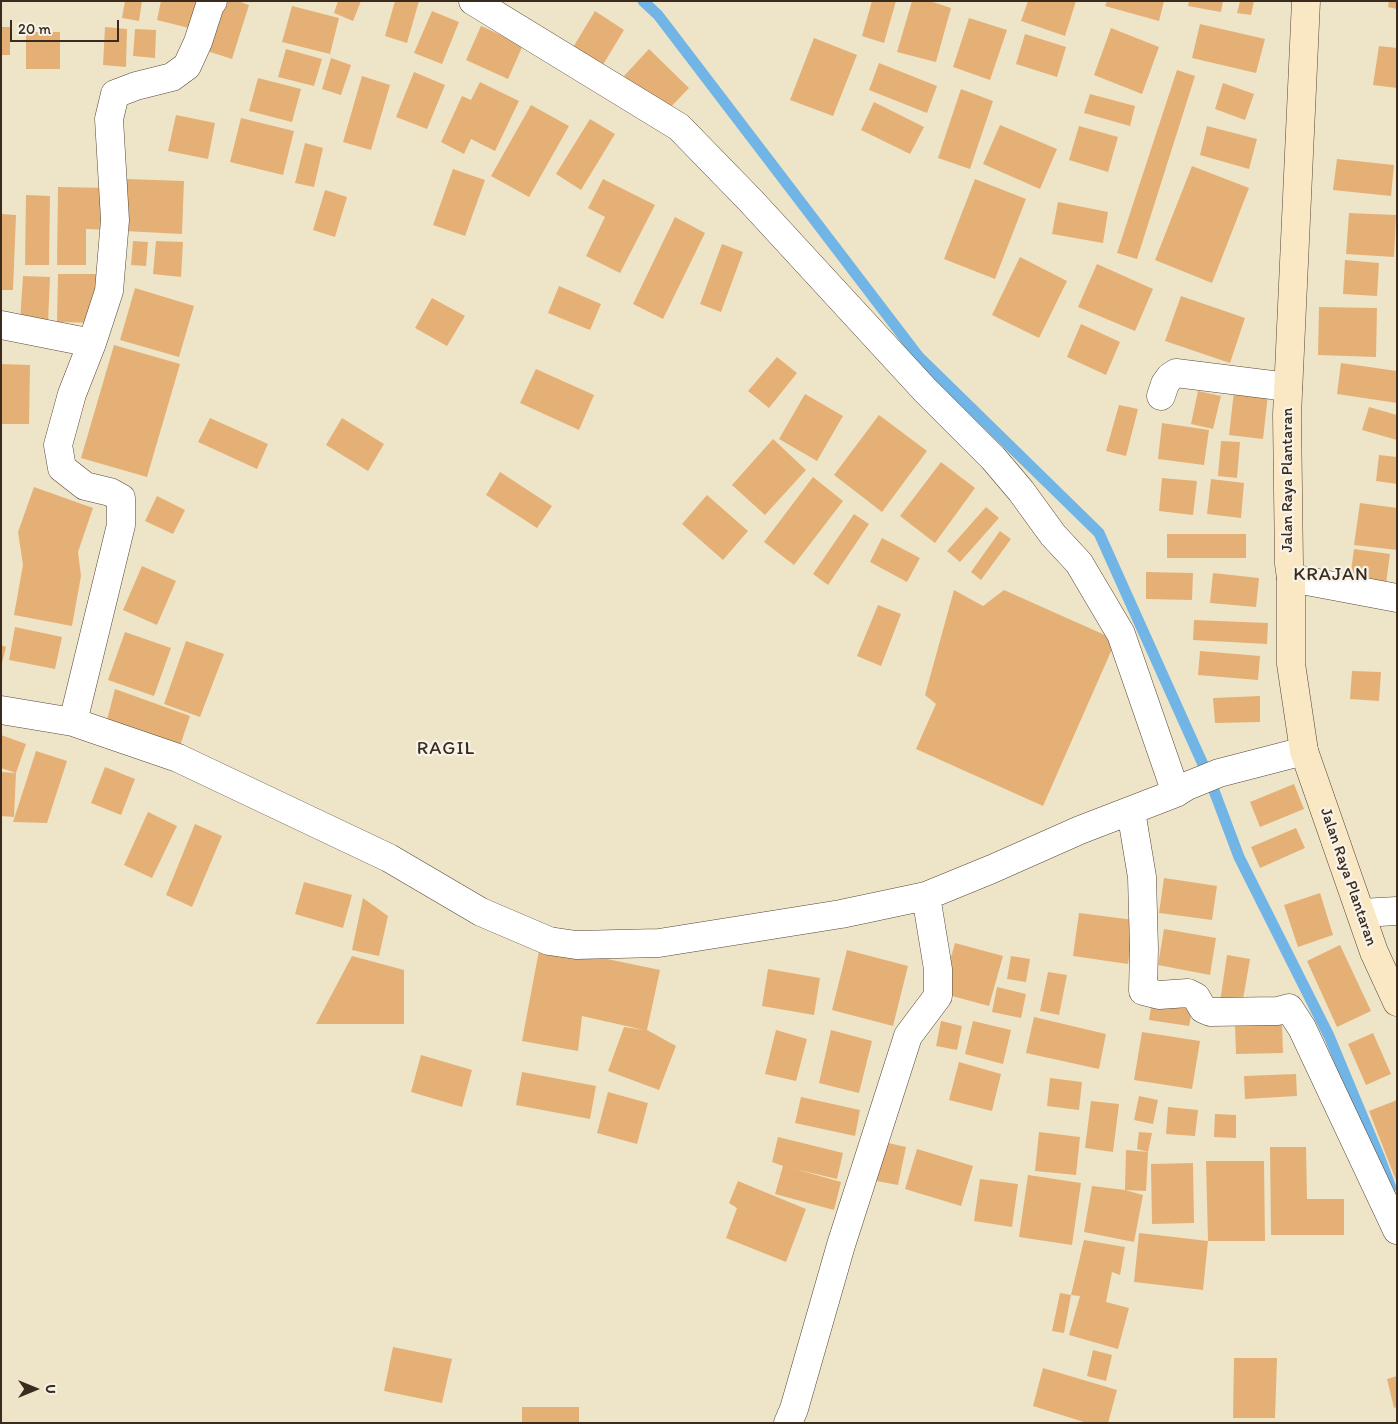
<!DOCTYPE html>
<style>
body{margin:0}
#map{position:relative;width:1398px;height:1424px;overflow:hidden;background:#eee5c8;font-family:Itim,sans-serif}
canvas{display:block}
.frame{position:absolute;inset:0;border:2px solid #3b2a1e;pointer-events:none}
.north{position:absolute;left:10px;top:1364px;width:50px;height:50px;-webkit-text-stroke:4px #f7f3e8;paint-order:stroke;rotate:90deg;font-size:14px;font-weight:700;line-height:20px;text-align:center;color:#3b2a1e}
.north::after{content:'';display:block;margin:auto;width:18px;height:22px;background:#3b2a1e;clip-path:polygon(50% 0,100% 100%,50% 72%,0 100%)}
.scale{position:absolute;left:10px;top:20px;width:109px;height:22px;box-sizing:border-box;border:2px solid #3b2a1e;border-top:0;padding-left:6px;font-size:15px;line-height:18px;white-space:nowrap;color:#3b2a1e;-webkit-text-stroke:4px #f7f3e8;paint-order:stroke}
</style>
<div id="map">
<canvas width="1398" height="1424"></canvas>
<div class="frame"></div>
<div class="north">U</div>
<div class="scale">20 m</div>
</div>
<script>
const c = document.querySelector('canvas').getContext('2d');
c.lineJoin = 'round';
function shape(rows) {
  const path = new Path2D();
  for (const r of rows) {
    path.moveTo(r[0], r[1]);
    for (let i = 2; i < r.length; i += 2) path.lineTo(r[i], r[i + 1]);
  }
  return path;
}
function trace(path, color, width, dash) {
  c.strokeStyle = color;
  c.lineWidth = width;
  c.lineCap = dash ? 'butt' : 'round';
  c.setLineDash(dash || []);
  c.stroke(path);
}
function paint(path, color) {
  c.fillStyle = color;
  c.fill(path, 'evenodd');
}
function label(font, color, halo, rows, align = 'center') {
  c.font = font + ' Itim,sans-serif';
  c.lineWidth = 4.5;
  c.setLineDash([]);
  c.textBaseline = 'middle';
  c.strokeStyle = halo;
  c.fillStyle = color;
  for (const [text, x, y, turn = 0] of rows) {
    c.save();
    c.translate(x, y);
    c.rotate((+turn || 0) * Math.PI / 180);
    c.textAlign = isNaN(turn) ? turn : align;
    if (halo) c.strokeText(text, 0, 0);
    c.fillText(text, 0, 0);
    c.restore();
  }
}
trace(shape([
 [643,1,658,15,919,357,1099,533,1210,780,1239,857,1329,1036,1379,1156,1391,1188]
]), '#70b5e6', 11);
paint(shape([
 [125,1,142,1,139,21,122,18],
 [161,1,203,1,197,30,157,20],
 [220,1,238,1,249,5,232,59,204,50],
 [338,1,361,1,353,21,334,13],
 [395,1,419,1,407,43,385,36],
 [872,1,896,1,884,43,862,36],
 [912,1,930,1,951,8,936,62,897,52],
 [1028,1,1076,1,1065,36,1021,21],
 [1107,1,1164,1,1159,21,1105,6],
 [1189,1,1223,1,1221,12,1188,6],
 [1240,1,1254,1,1251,15,1237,13],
 [1389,1,1397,1,1397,9,1388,7],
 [292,6,339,18,330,54,282,42],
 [432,11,459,22,442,64,414,53],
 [595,11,624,30,601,68,572,49],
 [969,18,1007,30,990,80,953,67],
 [1200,24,1265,39,1256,73,1192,58],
 [481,26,523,45,508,79,466,60],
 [1,27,10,27,10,55,1,55],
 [105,27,127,29,126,67,103,65],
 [1111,28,1159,47,1142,94,1094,75],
 [135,29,156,30,155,58,133,56],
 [26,32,60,32,60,69,26,69],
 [1025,34,1066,47,1057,77,1016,64],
 [814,38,857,55,833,116,790,100],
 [1379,46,1397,48,1397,88,1373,85],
 [286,49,322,59,314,86,278,77],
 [649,49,689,88,665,113,624,76],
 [331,58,351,65,341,95,322,89],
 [879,63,937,86,927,113,869,90],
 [1177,70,1195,76,1137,259,1117,253],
 [414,72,445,85,427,129,396,117],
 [362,76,390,85,371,150,343,142],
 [258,78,301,89,292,122,249,111],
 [480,82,519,101,495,151,471,139,464,154,441,142,462,96,471,100],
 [1223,83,1254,94,1245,120,1215,109],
 [961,89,993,101,970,169,938,158],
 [1090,94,1135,106,1130,126,1084,113],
 [874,102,924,127,910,154,861,130],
 [531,105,569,126,529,197,491,176],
 [176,115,215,123,208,159,168,151],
 [241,118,294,131,283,175,230,162],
 [590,119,615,134,581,190,556,174],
 [1000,125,1057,149,1040,189,983,164],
 [1079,126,1118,137,1108,172,1069,160],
 [1207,126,1257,139,1249,169,1200,155],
 [305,143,323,148,314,187,295,183],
 [1337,159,1394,165,1391,196,1333,190],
 [1192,166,1249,188,1212,283,1155,260],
 [453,169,485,180,465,236,433,225],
 [127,179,184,181,182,234,124,231],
 [603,179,655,205,620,273,586,256,605,217,588,208],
 [975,179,1026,199,995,279,944,259],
 [58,187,111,188,110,230,86,229,86,265,57,265],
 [325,190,347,197,335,237,313,230],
 [26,195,50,196,49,265,25,265],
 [1058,202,1108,212,1103,243,1052,234],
 [1349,213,1396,215,1394,257,1346,254],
 [1,214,16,215,13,290,1,290],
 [675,217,705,233,663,319,633,304],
 [133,241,148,242,146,266,131,265],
 [156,241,183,242,181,277,153,274],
 [722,244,743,252,721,312,700,304],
 [1020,257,1067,281,1039,338,992,315],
 [1345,260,1379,263,1377,296,1343,294],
 [1097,264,1153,289,1135,331,1078,307],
 [58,274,100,274,99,323,57,322],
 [23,276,50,277,48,323,20,321],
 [559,286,601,304,590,330,548,313],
 [135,288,194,306,179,357,120,340],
 [1181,296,1245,318,1230,363,1165,341],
 [432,298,465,316,447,346,415,328],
 [1319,307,1377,308,1376,357,1318,355],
 [1081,324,1120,342,1106,375,1067,357],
 [114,345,180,364,147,477,81,458],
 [777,357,797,373,769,408,748,391],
 [1341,363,1397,371,1397,403,1337,394],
 [1,364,30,365,29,424,1,424],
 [536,369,594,395,579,430,520,403],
 [1198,391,1221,396,1213,429,1191,424],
 [1234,391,1268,394,1263,439,1229,435],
 [805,394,843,416,817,461,779,439],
 [1119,405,1138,409,1126,456,1106,451],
 [1369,407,1397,415,1397,440,1362,430],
 [879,415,927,451,882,512,834,475],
 [210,418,268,444,257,469,198,442],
 [342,418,384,444,368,471,326,445],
 [1162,423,1209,430,1204,465,1158,459],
 [773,439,806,470,765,515,732,485],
 [1221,441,1240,442,1237,478,1218,476],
 [1379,455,1397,457,1397,484,1376,481],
 [941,462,975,488,935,543,900,516],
 [500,472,552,506,537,528,486,495],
 [813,477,843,501,794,565,764,542],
 [1162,478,1197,481,1193,515,1159,511],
 [1211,479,1244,483,1241,518,1207,514],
 [34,487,93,508,78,552,81,576,72,626,14,615,23,565,18,532],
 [707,495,748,531,723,560,682,524],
 [157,496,185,510,173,534,145,521],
 [1360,503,1397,508,1397,550,1354,545],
 [986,507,999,518,960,562,947,551],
 [854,514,869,524,828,585,813,574],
 [1000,531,1011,539,981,580,971,572],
 [1167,534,1246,534,1246,558,1167,558],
 [882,538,920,558,907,582,870,562],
 [1354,549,1390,554,1385,591,1349,586],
 [142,566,176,581,157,625,123,610],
 [1146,572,1193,573,1192,600,1146,599],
 [1213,573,1259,578,1256,607,1210,603],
 [954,590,983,606,1004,590,1116,640,1043,806,916,749,936,704,925,695],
 [878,605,901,614,881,666,857,656],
 [1194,620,1268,623,1267,644,1193,640],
 [15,627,62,637,55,669,9,660],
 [125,632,171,648,154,696,108,680],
 [186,641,224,654,200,717,164,704],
 [1,645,6,647,2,663,1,663],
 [1200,651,1260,656,1258,680,1198,675],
 [1352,671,1381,672,1379,701,1350,699],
 [115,689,190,716,179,749,107,720],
 [1260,696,1260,722,1215,723,1213,698],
 [1,735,26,744,16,773,1,768],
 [36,751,67,761,47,823,13,822],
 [105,767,135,779,121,815,91,803],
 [1,772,16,773,14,817,1,816],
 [1294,784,1304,809,1260,827,1250,802],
 [148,812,177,826,152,878,124,865],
 [195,824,222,836,192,907,166,895],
 [1296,828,1305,848,1260,868,1251,847],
 [1164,878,1217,886,1212,920,1159,913],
 [304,882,352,895,343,928,295,914],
 [1320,893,1333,935,1298,947,1284,905],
 [363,898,388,916,379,956,352,950],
 [1079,913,1134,920,1128,964,1073,956],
 [1164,929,1216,938,1210,975,1158,965],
 [955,943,1003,956,989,1006,941,993],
 [540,945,660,970,647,1030,676,1046,659,1090,608,1071,624,1027,644,1030,582,1016,578,1051,522,1041],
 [1340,945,1371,1011,1337,1027,1307,961],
 [847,950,908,966,893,1026,832,1010],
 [1227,955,1250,959,1242,1005,1220,1002],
 [352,956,404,970,404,1024,316,1024],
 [1011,956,1030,959,1026,982,1007,979],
 [768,969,820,978,814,1015,762,1006],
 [1048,972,1067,975,1059,1015,1040,1011],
 [997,987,1026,994,1021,1018,992,1012],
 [1153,994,1194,1001,1189,1026,1149,1020],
 [1034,1017,1106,1034,1099,1069,1026,1053],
 [941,1021,962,1026,957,1050,936,1046],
 [973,1021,1011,1030,1003,1064,965,1054],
 [1282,1023,1283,1053,1236,1054,1235,1024],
 [776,1030,807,1039,796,1081,765,1074],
 [831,1030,872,1041,859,1093,819,1083],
 [1142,1032,1200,1041,1192,1089,1134,1080],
 [1373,1033,1391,1074,1366,1085,1348,1044],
 [421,1055,472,1070,462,1107,411,1092],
 [959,1062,1001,1074,992,1111,949,1100],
 [522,1072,596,1086,590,1119,516,1105],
 [1296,1074,1297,1096,1245,1099,1244,1076],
 [1050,1078,1082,1082,1079,1110,1047,1106],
 [608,1092,648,1103,637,1144,597,1133],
 [1139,1096,1158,1100,1153,1124,1134,1120],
 [801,1097,860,1110,855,1136,795,1123],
 [1397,1100,1397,1183,1369,1111],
 [1091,1101,1119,1104,1113,1152,1085,1148],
 [1168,1107,1198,1110,1195,1136,1166,1134],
 [1215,1114,1236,1115,1236,1138,1214,1137],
 [1039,1132,1080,1137,1076,1175,1035,1171],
 [1139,1132,1152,1133,1148,1152,1146,1191,1125,1190,1126,1150,1148,1152,1137,1149],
 [778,1137,843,1153,837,1179,795,1169,841,1182,834,1210,775,1194,783,1166,772,1162],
 [879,1141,906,1147,898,1185,871,1180],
 [1270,1147,1306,1147,1307,1199,1344,1199,1344,1235,1271,1235],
 [917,1149,973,1166,961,1206,905,1189],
 [1206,1161,1264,1161,1265,1241,1208,1241],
 [1193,1163,1194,1223,1152,1224,1151,1164],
 [1028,1175,1081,1183,1072,1245,1019,1237],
 [980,1179,1018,1184,1012,1227,974,1221],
 [738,1181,806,1209,786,1262,726,1238,737,1208,729,1203],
 [1092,1186,1125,1190,1143,1195,1134,1242,1084,1232],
 [1139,1233,1208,1241,1203,1290,1134,1282],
 [1084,1240,1125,1247,1120,1275,1112,1272,1106,1302,1129,1308,1118,1349,1069,1335,1080,1296,1071,1295],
 [1060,1293,1071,1295,1064,1333,1052,1331],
 [393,1347,452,1359,442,1403,384,1391],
 [1093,1350,1112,1355,1106,1381,1087,1376],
 [1234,1358,1277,1358,1275,1418,1233,1418],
 [1043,1368,1117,1390,1108,1423,1087,1423,1033,1406],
 [1397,1376,1397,1407,1394,1408,1387,1379],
 [522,1407,579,1407,579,1423,522,1423]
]), '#e5b076');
const street = shape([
 [473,1,679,127,751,201,925,390,993,458,1021,491,1053,535,1079,563,1121,634,1176,793],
 [1,325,92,343],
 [1161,396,1165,384,1170,377,1176,373,1288,387],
 [1291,578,1397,598],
 [1,710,73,722,178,758,389,858,481,912,549,941,576,945,659,943,841,914,926,896,992,869,1080,830,1176,793,1187,786,1219,773,1304,751],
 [73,722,121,525,121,498,110,492,85,486,62,468,58,445,72,394,92,343,109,291,115,220,109,119,115,94,136,86,172,77,187,66,198,42,210,5,213,1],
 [1131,811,1142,877,1144,949,1143,991,1159,995,1188,993,1196,997,1203,1009,1210,1012,1278,1011,1289,1008,1302,1028,1397,1230],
 [1361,913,1397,911],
 [788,1423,794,1409,841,1245,908,1036,938,996,938,969,926,896]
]);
const secondary = shape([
 [1306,1,1287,415,1289,564,1291,578,1291,664,1304,751,1374,952,1397,1002]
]);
trace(street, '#564638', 29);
trace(secondary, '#564638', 29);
trace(street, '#fff', 28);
trace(secondary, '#fae7c3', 28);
label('16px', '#3b2a1e', '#f7f3e8', [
 ["Jalan Raya Plantaran",1288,480,-90],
 ["Jalan Raya Plantaran",1348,877,71]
]);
c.letterSpacing = '1px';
label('19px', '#3b2a1e', '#f7f3e8', [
 ["KRAJAN",1331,575],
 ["RAGIL",446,749]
]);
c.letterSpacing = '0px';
</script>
